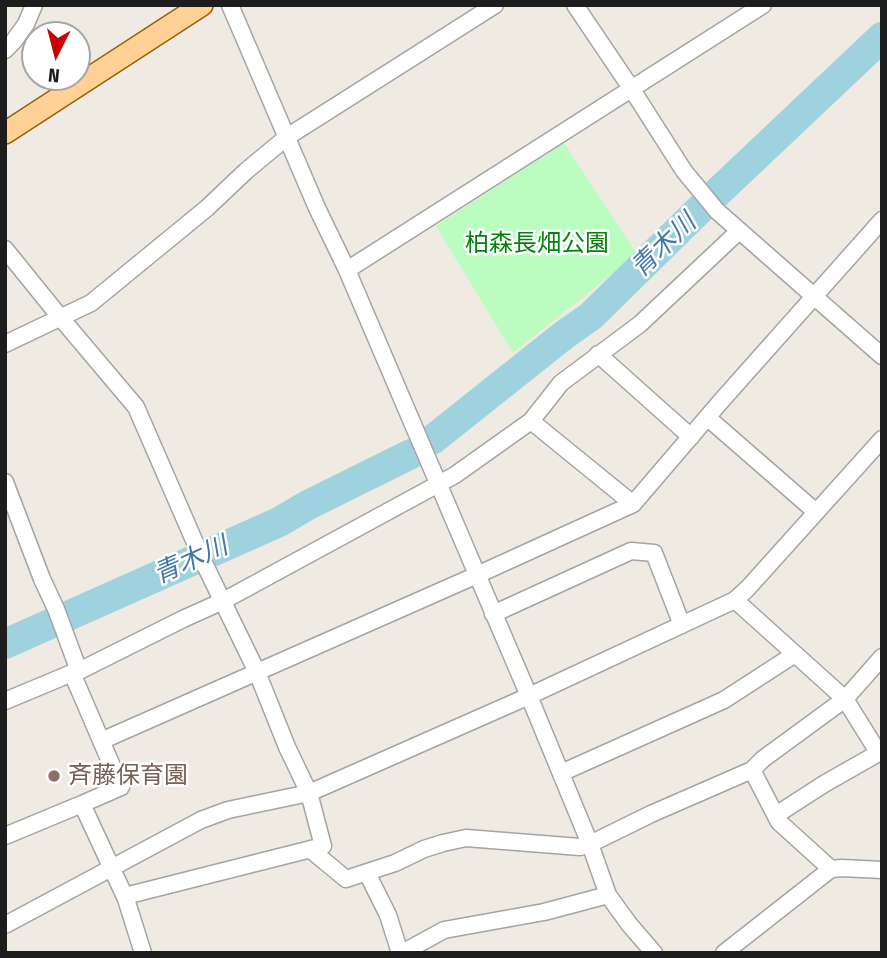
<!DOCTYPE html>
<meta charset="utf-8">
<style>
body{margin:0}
#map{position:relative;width:887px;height:958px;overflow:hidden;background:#efeae2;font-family:"Fira Sans Condensed",sans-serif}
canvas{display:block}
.frame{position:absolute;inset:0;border:7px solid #1d1d1d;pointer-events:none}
.north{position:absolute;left:21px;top:21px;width:70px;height:70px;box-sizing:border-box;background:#fff;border:2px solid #a5a5a5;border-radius:50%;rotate:186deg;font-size:19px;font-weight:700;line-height:28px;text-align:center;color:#1d1d1d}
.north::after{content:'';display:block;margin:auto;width:24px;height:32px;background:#ca0003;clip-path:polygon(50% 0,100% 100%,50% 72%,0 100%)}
</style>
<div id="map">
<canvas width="887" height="958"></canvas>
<div class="frame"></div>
<div class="north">N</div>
</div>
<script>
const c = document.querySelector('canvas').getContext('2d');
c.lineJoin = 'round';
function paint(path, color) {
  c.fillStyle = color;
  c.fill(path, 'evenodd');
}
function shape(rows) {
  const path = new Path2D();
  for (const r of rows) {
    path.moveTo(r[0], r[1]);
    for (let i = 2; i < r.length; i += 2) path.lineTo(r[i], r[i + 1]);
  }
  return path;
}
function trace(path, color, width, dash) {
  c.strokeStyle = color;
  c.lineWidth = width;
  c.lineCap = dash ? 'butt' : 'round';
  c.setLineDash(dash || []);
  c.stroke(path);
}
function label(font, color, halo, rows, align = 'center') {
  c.font = font + ' "Fira Sans Condensed","Noto Sans JP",sans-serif';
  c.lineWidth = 5;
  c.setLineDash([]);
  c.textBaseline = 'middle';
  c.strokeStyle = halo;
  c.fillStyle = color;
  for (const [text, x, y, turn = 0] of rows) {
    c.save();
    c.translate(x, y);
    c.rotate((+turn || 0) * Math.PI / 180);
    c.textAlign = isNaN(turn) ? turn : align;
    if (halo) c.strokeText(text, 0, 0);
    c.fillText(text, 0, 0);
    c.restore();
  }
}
paint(shape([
 [564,143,637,254,513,353,436,226]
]), '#bbfcc0');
trace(shape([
 [432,440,564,335,591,316,700,209,882,37],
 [5,644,279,522,308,505,411,454]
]), '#9fd2df', 30);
const minor = shape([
 [230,5,317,208,347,270,529,696,590,844,608,895,629,924,654,953],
 [575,5,631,88,684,171,717,211,882,356],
 [5,50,13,42,26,24,34,5],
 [5,249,60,317,136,407,203,561,257,672,287,747,309,793,323,846,125,896],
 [347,270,763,5],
 [5,344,91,303,207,208,246,171,287,137,495,5],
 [598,354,691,437],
 [708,418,816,512],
 [531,421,633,504],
 [5,482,42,579,56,609,76,663,81,670,72,673,121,787,82,804,126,899,143,953],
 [735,600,845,699,878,752,882,754],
 [493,614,631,551,654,553,682,625],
 [81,670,183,619,223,601,455,475,531,421,561,383,640,324,739,231],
 [5,701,72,673],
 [101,741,477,575,633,504,722,400,882,220],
 [752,770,779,822,831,869],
 [561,773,724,700,795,654],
 [776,815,824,784,882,751],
 [5,836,82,804],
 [311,850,346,879,395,863,424,849,443,843,466,838,580,847,590,844,651,814,752,770,763,759,845,699,882,657],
 [367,873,388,915,400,953],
 [5,925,201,820,228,810,309,793,529,696,735,600,748,588,882,439],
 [402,953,444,930,544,912,608,895],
 [724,953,831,869,842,868,882,870]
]);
const major = shape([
 [5,133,202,5]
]);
trace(minor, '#a4a4a4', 19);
trace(major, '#966200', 24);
trace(minor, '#fff', 16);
trace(major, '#ffd197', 21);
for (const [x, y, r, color] of [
 [54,776,7,"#8d6e63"]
]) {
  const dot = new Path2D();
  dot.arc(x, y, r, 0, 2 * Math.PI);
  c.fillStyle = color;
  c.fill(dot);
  trace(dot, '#fff', 2.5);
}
label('24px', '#05810e', '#fff', [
 ["柏森長畑公園",537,244]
]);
label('24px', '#785e54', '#fff', [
 ["斉藤保育園",68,776]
], 'left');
label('italic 26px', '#4177aa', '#fff', [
 ["青木川",664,246,-44],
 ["青木川",191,561,-24]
]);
</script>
